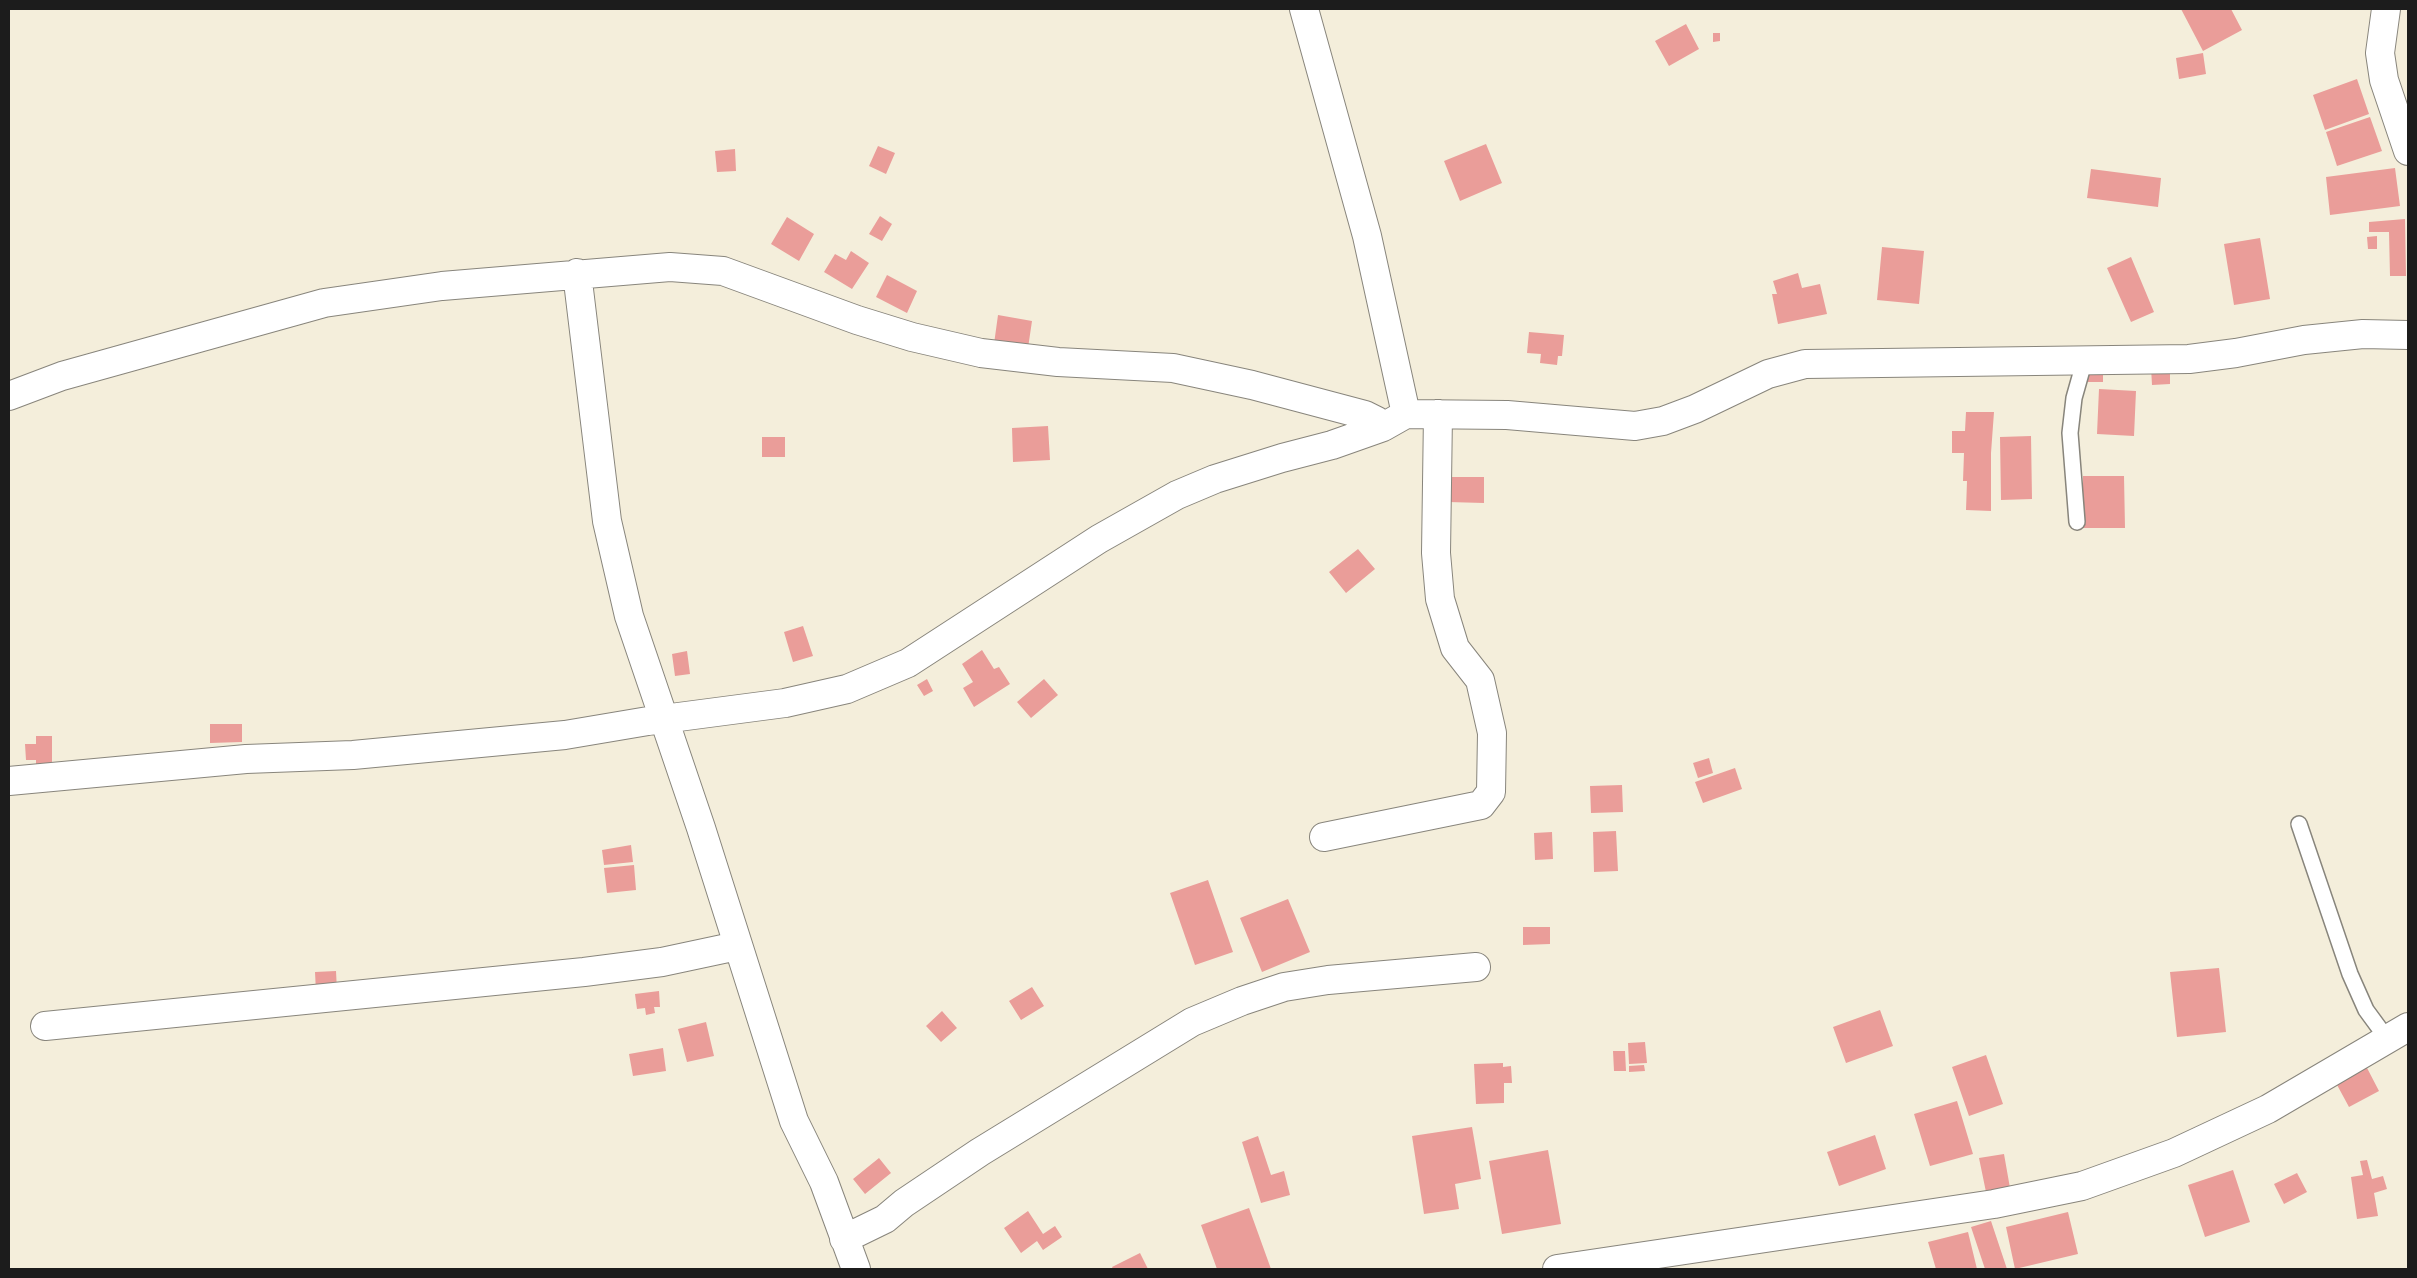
<!DOCTYPE html>
<style>
body{margin:0}
#map{position:relative;width:2417px;height:1278px;overflow:hidden;background:#f4eedb;font-family:"IM FELL Great Primer",serif}
canvas{display:block}
.frame{position:absolute;inset:0;border:10px solid #1c1c1c;pointer-events:none}
</style>
<div id="map">
<canvas width="2417" height="1278"></canvas>
<div class="frame"></div>
</div>
<script>
const c = document.querySelector('canvas').getContext('2d');
c.lineJoin = 'round';
function paint(path, color) {
  c.fillStyle = color;
  c.fill(path, 'evenodd');
}
function shape(rows) {
  const path = new Path2D();
  for (const r of rows) {
    path.moveTo(r[0], r[1]);
    for (let i = 2; i < r.length; i += 2) path.lineTo(r[i], r[i + 1]);
  }
  return path;
}
function trace(path, color, width, dash) {
  c.strokeStyle = color;
  c.lineWidth = width;
  c.lineCap = dash ? 'butt' : 'round';
  c.setLineDash(dash || []);
  c.stroke(path);
}
paint(shape([
 [2181,9,2231,9,2242,30,2203,51],
 [1686,24,1699,49,1669,66,1655,41],
 [1713,33,1720,33,1720,41,1713,42],
 [2203,53,2206,74,2179,79,2176,58],
 [2357,79,2369,114,2325,130,2313,95],
 [2370,117,2382,151,2337,166,2326,132],
 [1486,144,1502,183,1460,201,1444,161],
 [878,146,895,153,886,174,869,166],
 [735,149,736,171,717,172,715,151],
 [2395,168,2400,206,2330,215,2326,177],
 [2091,169,2161,178,2158,207,2087,198],
 [880,216,892,224,882,241,869,234],
 [787,217,814,234,799,261,771,244],
 [2405,219,2406,276,2390,276,2389,232,2369,232,2369,222],
 [2377,236,2377,249,2368,249,2367,237],
 [2260,238,2270,299,2234,305,2224,244],
 [1882,247,1924,251,1919,304,1877,300],
 [851,251,869,263,852,289,824,272,835,254,846,260],
 [2131,257,2154,312,2131,322,2107,268],
 [1798,273,1802,288,1820,284,1827,314,1778,324,1772,294,1777,294,1773,281],
 [887,275,917,291,907,313,876,297],
 [998,315,1032,321,1028,348,994,344],
 [1529,332,1564,335,1562,356,1558,356,1557,365,1540,363,1541,354,1527,353],
 [2170,366,2170,384,2152,385,2151,367],
 [2087,370,2103,370,2103,382,2086,382],
 [2099,389,2136,391,2134,436,2097,434],
 [1966,412,1994,412,1991,453,1991,511,1966,510,1967,481,1963,481,1964,453,1952,453,1952,431,1965,431],
 [1048,426,1050,460,1013,462,1012,428],
 [2031,436,2032,499,2001,500,2000,437],
 [762,437,785,437,785,457,762,457],
 [2083,476,2124,476,2125,528,2083,528],
 [1448,477,1484,477,1484,503,1448,502],
 [1358,549,1375,569,1346,593,1329,572],
 [803,626,813,656,793,662,784,632],
 [982,650,994,669,999,667,1010,684,974,707,963,688,973,682,962,664],
 [687,651,690,674,675,676,672,654],
 [927,679,933,691,924,696,917,685],
 [1044,679,1058,695,1031,718,1017,702],
 [210,724,242,724,242,742,210,743],
 [36,736,52,736,52,764,36,765,36,760,26,760,25,744,36,744],
 [1709,758,1713,773,1698,778,1693,763],
 [1735,768,1742,789,1703,803,1695,782],
 [1622,785,1623,812,1591,813,1590,786],
 [1616,831,1618,871,1594,872,1593,832],
 [1552,832,1553,859,1535,860,1534,833],
 [631,845,633,862,604,865,602,850],
 [634,865,636,890,607,893,604,868],
 [1208,880,1233,952,1195,965,1170,893],
 [1288,899,1310,952,1262,972,1240,918],
 [1523,927,1550,927,1550,944,1523,945],
 [2219,968,2226,1032,2177,1037,2170,972],
 [336,971,337,991,316,992,315,972],
 [1032,987,1044,1006,1021,1020,1009,1001],
 [659,991,660,1007,654,1007,655,1013,646,1015,645,1008,637,1009,635,994],
 [1880,1010,1893,1046,1846,1063,1833,1027],
 [942,1011,957,1028,941,1042,926,1026],
 [706,1022,714,1056,687,1062,678,1029],
 [1645,1042,1647,1063,1629,1064,1628,1043],
 [663,1048,666,1071,633,1076,629,1054],
 [1613,1051,1625,1051,1626,1071,1614,1071],
 [1986,1055,2003,1104,1969,1116,1952,1067],
 [1503,1063,1503,1067,1511,1066,1512,1083,1504,1083,1504,1103,1476,1104,1474,1064],
 [1644,1065,1645,1071,1629,1072,1629,1066],
 [2366,1066,2379,1091,2349,1107,2336,1083],
 [1957,1101,1973,1154,1930,1166,1914,1114],
 [1472,1127,1481,1179,1455,1184,1459,1209,1424,1214,1412,1136],
 [1875,1135,1886,1169,1839,1186,1827,1152],
 [1258,1136,1271,1175,1284,1171,1290,1195,1261,1203,1242,1142],
 [1548,1150,1561,1224,1502,1234,1489,1161],
 [2004,1154,2010,1188,1986,1192,1979,1158],
 [879,1158,891,1173,865,1194,853,1179],
 [2367,1160,2372,1179,2383,1176,2387,1189,2374,1193,2378,1216,2357,1219,2351,1177,2363,1175,2360,1161],
 [2233,1170,2250,1222,2205,1237,2188,1185],
 [2297,1173,2307,1192,2284,1204,2274,1184],
 [1249,1208,1271,1269,1217,1269,1201,1225],
 [1028,1211,1043,1234,1055,1226,1062,1237,1043,1250,1037,1241,1021,1253,1004,1228],
 [2068,1212,2078,1254,2015,1269,2006,1227],
 [1991,1221,2007,1269,1985,1269,1971,1227],
 [1968,1232,1977,1269,1936,1269,1928,1242],
 [1140,1253,1148,1269,1113,1269,1112,1267]
]), '#ea9d99');
const service = shape([
 [2077,522,2070,433,2074,398,2085,359],
 [2299,824,2350,974,2366,1010,2388,1040]
]);
const minor = shape([
 [1304,9,1367,236,1406,414],
 [2386,9,2380,53,2384,80,2408,151],
 [577,273,607,521,629,616,701,828,794,1121,824,1182,856,1269],
 [9,396,62,376,324,303,442,286,670,267,723,271,857,320,912,337,981,353,1058,362,1173,368,1252,385,1365,415,1377,421,1383,427],
 [9,781,246,759,353,755,565,735,648,721,785,703,847,689,908,663,1099,539,1177,495,1215,479,1282,458,1332,445,1383,427,1406,414,1507,415,1635,426,1663,421,1695,409,1768,374,1805,364,2189,359,2236,353,2304,340,2363,334,2408,335],
 [1324,837,1481,805,1491,792,1492,733,1480,680,1455,648,1440,599,1436,553,1438,414],
 [45,1026,584,972,662,962,737,946],
 [844,1239,885,1219,904,1203,980,1152,1192,1022,1242,1001,1284,987,1328,980,1476,967],
 [1557,1269,1994,1204,2082,1186,2174,1153,2268,1109,2408,1027]
]);
trace(service, '#88857c', 18);
trace(minor, '#88857c', 30);
trace(service, '#fff', 15);
trace(minor, '#fff', 28);
</script>
